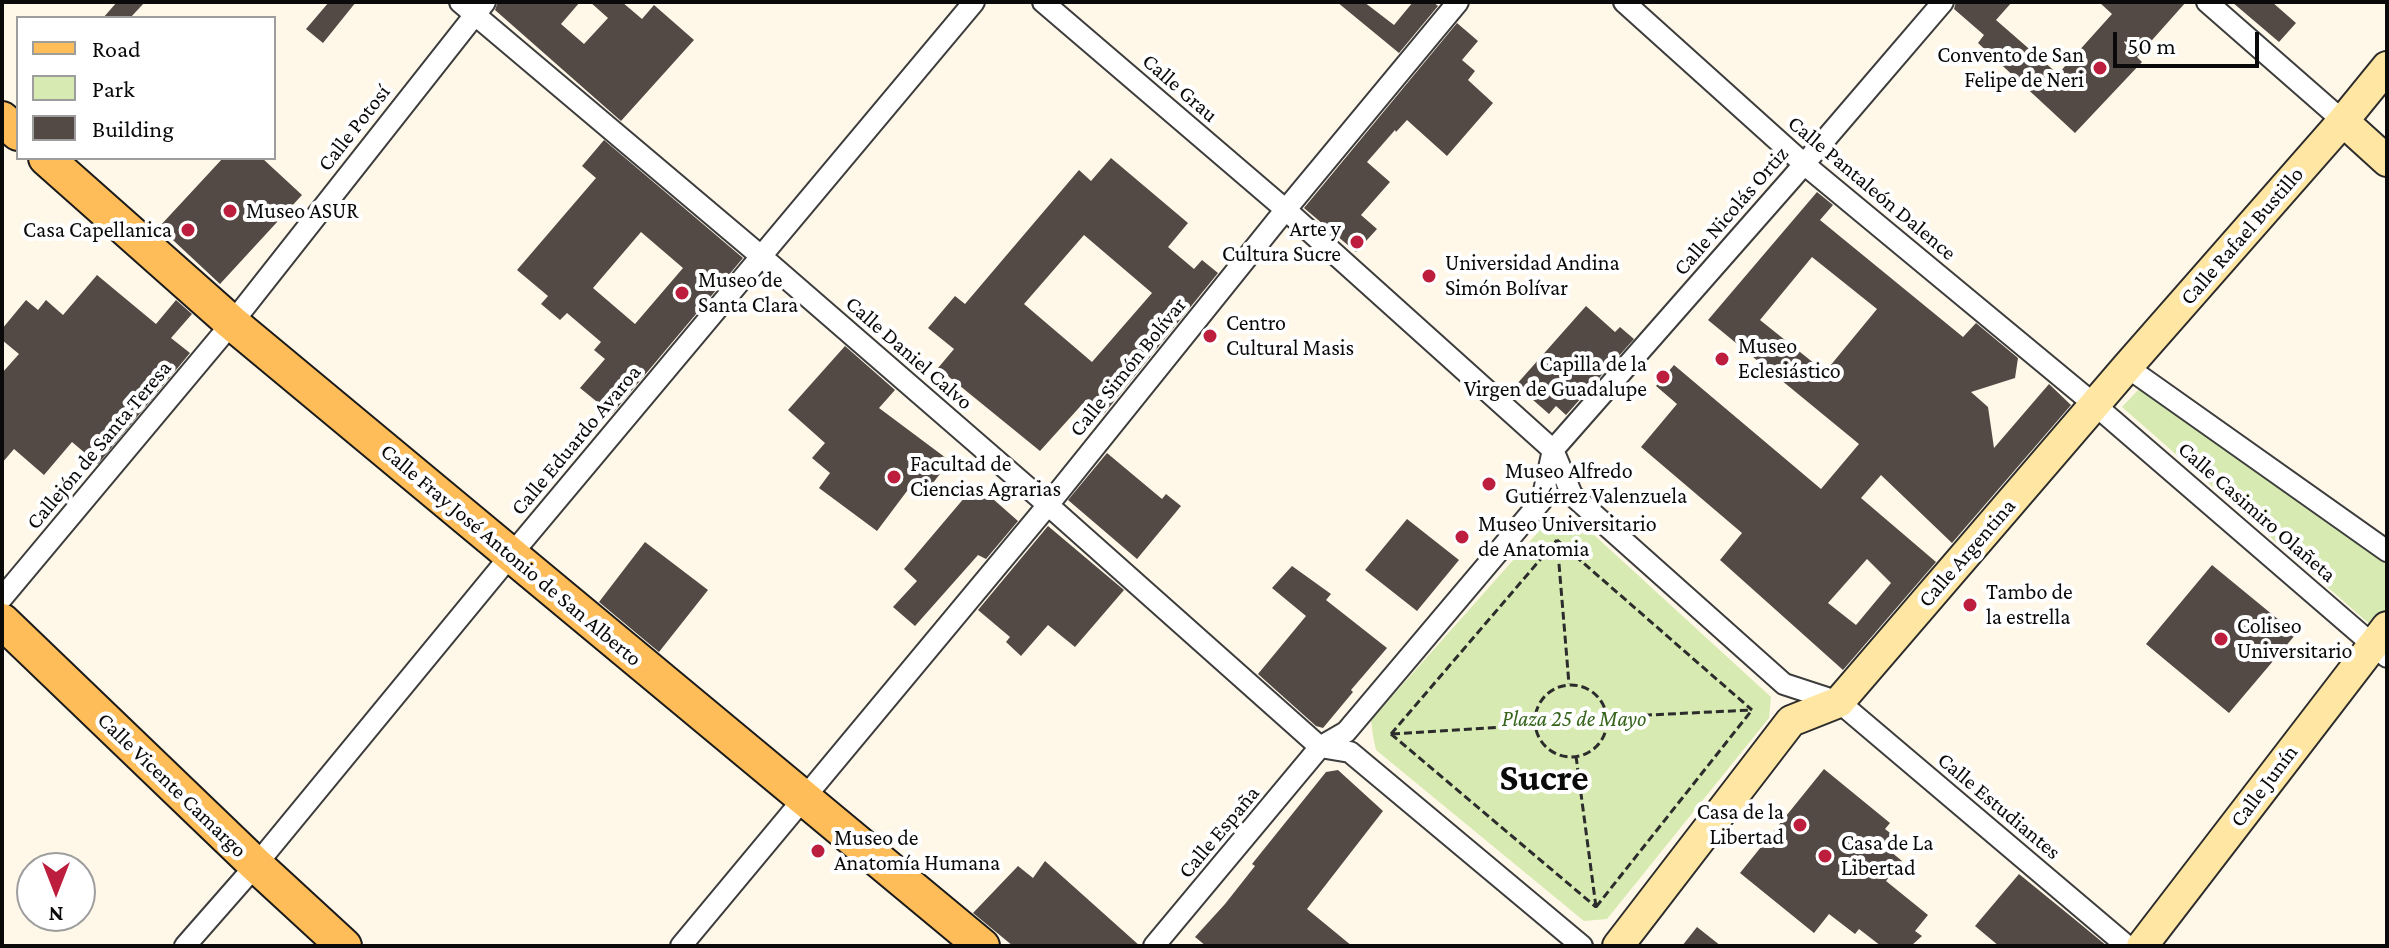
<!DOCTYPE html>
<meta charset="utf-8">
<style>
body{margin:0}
#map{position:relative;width:2389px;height:948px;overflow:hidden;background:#fff7e8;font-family:"Crimson Pro",serif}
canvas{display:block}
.frame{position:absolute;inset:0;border:4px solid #0a0a0a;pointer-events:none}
.legend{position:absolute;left:16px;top:16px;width:260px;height:144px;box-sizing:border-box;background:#fff;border:2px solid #9d9d9d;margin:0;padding:10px 14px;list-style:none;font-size:24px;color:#0a0a0a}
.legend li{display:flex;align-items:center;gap:16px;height:40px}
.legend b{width:40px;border:2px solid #9d9d9d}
.north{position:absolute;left:16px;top:852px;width:80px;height:80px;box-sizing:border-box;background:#fff;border:2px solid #9d9d9d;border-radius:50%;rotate:180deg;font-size:22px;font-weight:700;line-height:32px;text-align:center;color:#0a0a0a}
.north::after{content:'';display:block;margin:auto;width:28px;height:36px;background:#be1e3e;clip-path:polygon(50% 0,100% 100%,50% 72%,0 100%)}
.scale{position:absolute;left:2113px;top:32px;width:146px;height:36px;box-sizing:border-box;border:4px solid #0a0a0a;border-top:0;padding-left:10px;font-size:24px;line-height:28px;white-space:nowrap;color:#0a0a0a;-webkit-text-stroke:6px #fff;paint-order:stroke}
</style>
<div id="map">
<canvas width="2389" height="948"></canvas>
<div class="frame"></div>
<ul class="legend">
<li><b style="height:10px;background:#febd59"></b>Road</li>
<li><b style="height:22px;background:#d7eab1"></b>Park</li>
<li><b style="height:22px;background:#534a46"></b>Building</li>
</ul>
<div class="north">N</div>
<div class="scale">50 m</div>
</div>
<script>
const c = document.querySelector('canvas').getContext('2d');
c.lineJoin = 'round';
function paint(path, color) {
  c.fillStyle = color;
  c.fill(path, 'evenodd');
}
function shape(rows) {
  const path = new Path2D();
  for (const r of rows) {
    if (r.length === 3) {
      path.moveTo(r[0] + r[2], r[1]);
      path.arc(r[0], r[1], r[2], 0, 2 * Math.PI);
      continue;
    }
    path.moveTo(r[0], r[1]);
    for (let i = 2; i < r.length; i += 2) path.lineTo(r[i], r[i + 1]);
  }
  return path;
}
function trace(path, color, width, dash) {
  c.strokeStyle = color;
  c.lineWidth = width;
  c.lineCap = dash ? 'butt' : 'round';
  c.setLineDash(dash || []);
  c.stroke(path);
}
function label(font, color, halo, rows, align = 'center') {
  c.font = font + ' "Crimson Pro",serif';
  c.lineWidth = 8;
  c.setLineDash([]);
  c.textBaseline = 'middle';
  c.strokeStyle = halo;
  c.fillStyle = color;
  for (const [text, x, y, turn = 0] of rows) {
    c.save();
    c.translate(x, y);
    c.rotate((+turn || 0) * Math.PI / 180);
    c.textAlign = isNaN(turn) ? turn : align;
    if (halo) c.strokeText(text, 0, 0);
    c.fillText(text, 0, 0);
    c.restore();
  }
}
paint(shape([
 [2140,388,2387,561,2387,619,2374,628,2122,407],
 [1547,522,1581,523,1771,697,1769,718,1607,919,1584,921,1376,750,1373,736,1371,720]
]), '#d7eab1');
paint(shape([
 [117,2,145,2,130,18,103,18],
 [329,2,356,2,323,43,306,29],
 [498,2,580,2,561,24,584,44,608,18,590,2,622,2,642,19,654,5,694,40,621,121,495,10],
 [1337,2,1364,2,1394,25,1413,2,1433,2,1438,6,1399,53],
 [1956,2,2012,2,1996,20,2058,74,2112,14,2099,2,2186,2,2137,57,2142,62,2075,133,1978,43,1984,35,1954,9],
 [2232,2,2272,2,2296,23,2279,42],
 [1457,23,1478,41,1462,60,1475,71,1468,80,1493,103,1447,156,1407,120,1396,132,1395,130,1367,162,1390,182,1361,215,1377,229,1356,252,1304,208],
 [604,140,743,258,612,414,580,388,605,359,594,350,601,342,567,313,560,320,541,304,548,296,517,270,596,178,582,166],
 [641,232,683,268,635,324,593,288],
 [223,158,262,158,302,195,220,284,159,227],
 [1111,158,1188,223,1168,247,1194,269,1202,260,1218,273,1103,415,1086,400,1040,451,938,368,954,349,928,328,955,296,965,304,1079,170,1091,181],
 [1084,235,1152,293,1092,362,1024,304],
 [1817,192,1833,205,1820,220,1963,337,1976,323,2018,358,2015,378,1971,392,1988,407,1994,448,2049,384,2071,405,1952,543,1881,475,1861,498,1936,562,1843,670,1720,560,1742,533,1641,447,1677,404,1656,386,1674,365,1821,489,1859,444,1708,320],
 [1812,257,1877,309,1825,372,1760,320],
 [1867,559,1891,583,1856,625,1828,603],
 [97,275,156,324,176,300,192,314,171,338,190,353,98,464,72,442,44,475,14,449,2,463,2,373,19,354,2,340,2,329,26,300,38,310,46,300,63,315],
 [1586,306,1615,332,1620,327,1634,339,1566,415,1556,406,1549,414,1516,385],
 [845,346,895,390,879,408,950,461,929,488,916,479,877,531,819,488,830,473,812,458,825,443,788,410],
 [1107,453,1162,499,1166,494,1181,506,1137,559,1068,500],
 [976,484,1018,521,986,559,978,555,915,626,893,607,917,581,904,569],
 [1407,519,1459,560,1417,611,1365,570],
 [1048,526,1124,590,1075,647,1048,625,1021,656,1006,642,1010,637,978,610],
 [645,542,708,590,659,652,599,602],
 [2212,565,2296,634,2229,713,2146,644],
 [1292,566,1331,594,1326,600,1387,648,1351,690,1353,692,1323,728,1316,726,1258,674,1306,616,1272,588],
 [1824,769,1890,823,1885,829,1899,840,1890,851,1902,861,1886,881,1928,915,1915,931,1922,936,1911,946,1881,946,1859,929,1855,934,1829,914,1814,933,1740,873],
 [1338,770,1383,811,1307,909,1352,946,1206,946,1195,937,1225,904,1255,866,1252,864,1326,772],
 [1045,861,1140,946,1013,946,973,913,1018,866,1033,878],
 [2019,874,2073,918,2107,946,1999,946,1975,926],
 [1697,927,1721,946,1682,946]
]), '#534a46');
const street = shape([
 [460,2,762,257,1048,505,1320,747],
 [1043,2,1286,210,1553,450,1572,495,1784,684,1839,702,2127,946],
 [1624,2,1804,164,2095,405,2387,657],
 [2207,2,2343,121],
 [2127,367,2387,551],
 [2,598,232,323,485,2],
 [1320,747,1350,752,1582,946],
 [185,946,256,865,511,555,974,2],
 [681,946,1048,505,1278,219,1458,2],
 [1154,946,1320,747,1346,732,1542,500,1553,450,1793,177,1943,2]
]);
const secondary = shape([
 [2343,121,2387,161],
 [1618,946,1791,721,1839,702,2127,367,2343,121,2387,67],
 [2142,946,2387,627]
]);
const primary = shape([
 [2,119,18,133],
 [46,158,232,323,982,946],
 [2,621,256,865,344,946]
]);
trace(street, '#3d3d3d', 24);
trace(secondary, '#2c2c2c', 34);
trace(primary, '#1b1b1b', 38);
trace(shape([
 [1557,540,1752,710],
 [1557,540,1569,684],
 [1571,721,36],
 [1608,717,1752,710],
 [1391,734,1596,907],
 [1391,734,1557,540],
 [1392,734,1536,725],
 [1576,756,1596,907],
 [1596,907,1752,710]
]), '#2c2c2c', 3, [8, 4]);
trace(street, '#fff', 20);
trace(secondary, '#ffe7a3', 30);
trace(primary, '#febd59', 34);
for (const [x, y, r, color] of [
 [2100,68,8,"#be1e3e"],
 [230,211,8,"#be1e3e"],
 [188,230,8,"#be1e3e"],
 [1357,242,8,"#be1e3e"],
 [1429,276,8,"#be1e3e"],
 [682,293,8,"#be1e3e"],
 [1210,336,8,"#be1e3e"],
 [1722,359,8,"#be1e3e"],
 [1663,377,8,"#be1e3e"],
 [894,477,8,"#be1e3e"],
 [1489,484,8,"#be1e3e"],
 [1462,537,8,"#be1e3e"],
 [1970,605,8,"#be1e3e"],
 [2221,639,8,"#be1e3e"],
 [1800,825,8,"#be1e3e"],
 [818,851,8,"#be1e3e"],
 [1825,856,8,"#be1e3e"]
]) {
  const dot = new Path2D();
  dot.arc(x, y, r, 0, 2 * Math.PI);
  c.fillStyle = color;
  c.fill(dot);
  trace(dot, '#fff', 3);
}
label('22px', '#0a0a0a', '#fff', [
 ["Convento de San",2084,55,"right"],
 ["Felipe de Neri",2084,80,"right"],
 ["Museo ASUR",246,211],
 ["Arte y",1341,229,"right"],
 ["Cultura Sucre",1341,254,"right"],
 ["Casa Capellanica",172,230,"right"],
 ["Universidad Andina",1445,263],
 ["Simón Bolívar",1445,288],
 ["Museo de",698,280],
 ["Santa Clara",698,305],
 ["Centro",1226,323],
 ["Cultural Masis",1226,348],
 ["Museo",1738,346],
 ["Eclesiástico",1738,371],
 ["Capilla de la",1647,364,"right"],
 ["Virgen de Guadalupe",1647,389,"right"],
 ["Facultad de",910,464],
 ["Ciencias Agrarias",910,489],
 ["Museo Alfredo",1505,471],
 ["Gutiérrez Valenzuela",1505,496],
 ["Museo Universitario",1478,524],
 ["de Anatomia",1478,549],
 ["Tambo de",1986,592],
 ["la estrella",1986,617],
 ["Coliseo",2237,626],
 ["Universitario",2237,651],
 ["Casa de la",1784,812,"right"],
 ["Libertad",1784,837,"right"],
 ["Museo de",834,838],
 ["Anatomía Humana",834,863],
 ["Casa de La",1841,843],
 ["Libertad",1841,868]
], 'left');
label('22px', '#0a0a0a', '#fff', [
 ["Calle Grau",1180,88,41],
 ["Calle Potosí",354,128,-52],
 ["Calle Pantaleón Dalence",1872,188,40],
 ["Calle Nicolás Ortiz",1731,211,-49],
 ["Calle Rafael Bustillo",2242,236,-49],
 ["Calle Daniel Calvo",909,353,41],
 ["Calle Simón Bolívar",1128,367,-51],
 ["Calle Eduardo Avaroa",576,440,-50],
 ["Callejón de Santa Teresa",99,445,-50],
 ["Calle Casimiro Olañeta",2257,512,41],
 ["Calle Argentina",1967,553,-49],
 ["Calle Fray José Antonio de San Alberto",511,555,40],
 ["Calle Vicente Camargo",172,785,44],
 ["Calle Junín",2264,786,-53],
 ["Calle Estudiantes",1999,806,40],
 ["Calle España",1219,832,-50]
]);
label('italic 22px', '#34631a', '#fff', [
 ["Plaza 25 de Mayo",1574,719]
]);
label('bold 38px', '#0a0a0a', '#fff', [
 ["Sucre",1544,778]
]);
</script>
